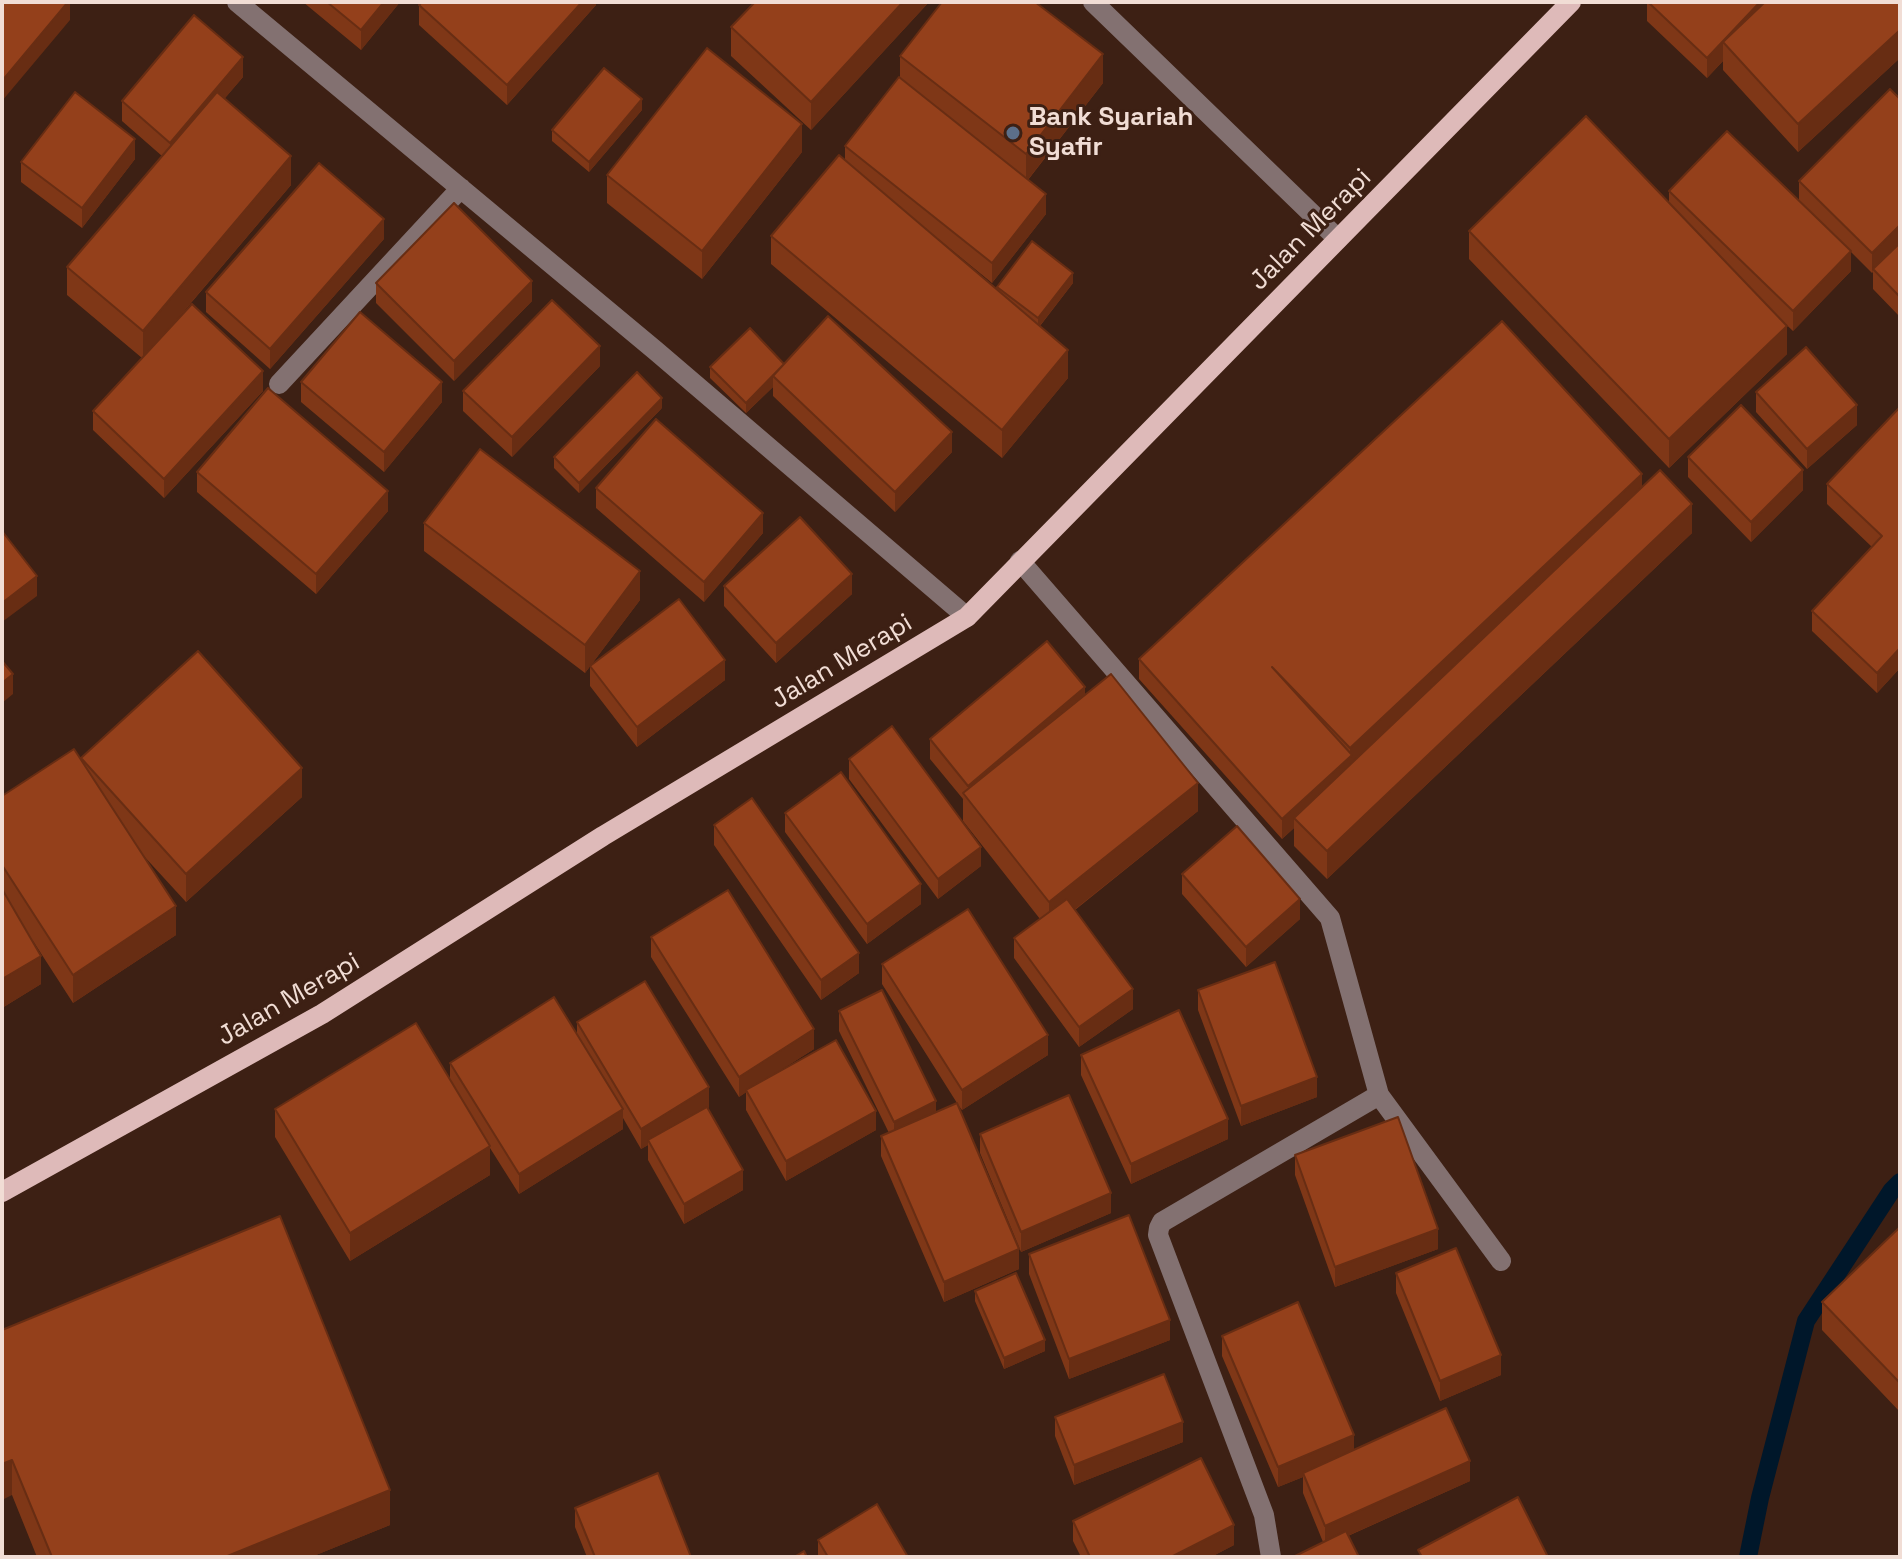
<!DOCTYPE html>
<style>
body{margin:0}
#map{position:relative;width:1902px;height:1559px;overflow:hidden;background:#3d2014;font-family:"Space Grotesk",sans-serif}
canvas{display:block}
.frame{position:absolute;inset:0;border:4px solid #f1ddd5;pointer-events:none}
</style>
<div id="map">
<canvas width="1902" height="1559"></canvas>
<div class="frame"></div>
</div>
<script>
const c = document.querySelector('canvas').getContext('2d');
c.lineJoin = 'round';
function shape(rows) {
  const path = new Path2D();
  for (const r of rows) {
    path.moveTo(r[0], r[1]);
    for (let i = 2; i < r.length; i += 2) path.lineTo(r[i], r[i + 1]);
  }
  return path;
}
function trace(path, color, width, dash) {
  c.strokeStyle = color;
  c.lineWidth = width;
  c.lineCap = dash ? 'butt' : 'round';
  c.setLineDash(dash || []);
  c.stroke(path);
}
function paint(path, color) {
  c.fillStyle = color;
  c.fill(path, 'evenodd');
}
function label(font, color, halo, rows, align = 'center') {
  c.font = font + ' "Space Grotesk",sans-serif';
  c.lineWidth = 6;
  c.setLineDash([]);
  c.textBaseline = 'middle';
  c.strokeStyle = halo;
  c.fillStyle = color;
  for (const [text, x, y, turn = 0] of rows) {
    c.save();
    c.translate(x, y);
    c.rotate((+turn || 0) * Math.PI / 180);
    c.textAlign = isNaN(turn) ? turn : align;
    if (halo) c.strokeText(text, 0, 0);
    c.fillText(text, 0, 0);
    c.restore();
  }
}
trace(shape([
 [1748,1557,1760,1498,1806,1321,1892,1190,1900,1182]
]), '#00172a', 18);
trace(shape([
 [237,2,656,351,967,617],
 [1093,2,1338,239],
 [279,384,461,188],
 [1020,561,1330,918,1379,1095,1162,1222,1159,1228,1158,1235,1264,1515,1271,1557],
 [1379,1095,1501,1261]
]), '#837171', 20);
trace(shape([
 [2,1192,322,1014,603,836,967,617,1571,2]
]), '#debab9', 20);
paint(shape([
 [303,2,400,2,361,50],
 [596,2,596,5,507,105,419,25,419,5],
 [755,2,929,2,811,130,731,56,731,27],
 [1647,2,1900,2,1900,58,1798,152,1723,70,1723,61,1707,78,1647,21],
 [900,56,1103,83,1028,180,1046,214,992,283,937,238,997,290,997,287,1073,283,1040,326,1068,378,1002,458,771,264,771,236,845,161,845,146,900,78],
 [243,77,224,99,291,185,174,323,263,391,164,498,93,430,93,411,142,358,67,295,67,267,162,156,122,121,122,101],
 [1900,99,1900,317,1873,289,1873,272,1872,273,1851,252,1851,271,1793,331,1774,313,1787,354,1669,468,1469,259,1469,231,1669,203,1669,191,1799,200,1799,181],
 [642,110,589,172,552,141,552,130],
 [802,152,702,279,607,203,607,175],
 [135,159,82,228,21,182,21,162],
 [384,239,270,369,206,312,206,292],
 [376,283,532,301,454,381,376,303],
 [784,364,952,452,895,512,773,396,773,387,746,413,710,378,710,367],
 [600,366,512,457,463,411,463,391],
 [301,382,442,402,384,472,301,402],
 [1756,392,1857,425,1807,469,1756,412],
 [1900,407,1900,668,1877,693,1812,631,1812,611,1872,547,1827,504,1827,484],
 [662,408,579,493,554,468,554,457],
 [1688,457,1803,490,1751,542,1688,477],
 [197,472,388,511,316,594,197,492],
 [1642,486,1692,533,1327,879,1294,846,1294,828,1282,839,1139,679,1139,659],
 [596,488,763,533,704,602,596,508],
 [424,523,640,600,585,673,424,551],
 [724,586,852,594,776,663,724,606],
 [590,666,725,680,637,747,590,686],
 [1085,695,1198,811,1075,910,1133,1009,1079,1047,1014,958,1014,938,1040,919,963,821,963,799,930,759,930,739],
 [81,758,302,797,186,902,141,853,176,935,73,1003,33,941,41,984,2,1008,2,796,81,759],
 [849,759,981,866,938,899,849,779],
 [785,813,921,904,867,944,785,832],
 [714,825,859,973,821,1000,714,845],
 [1182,874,1300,919,1246,967,1182,894],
 [651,937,814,1049,773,1075,876,1130,786,1181,746,1110,746,1092,739,1097,651,957],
 [882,964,1048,1055,962,1110,958,1105,1019,1269,944,1302,881,1156,881,1136,889,1133,839,1031,839,1011,936,1112,957,1103,882,984],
 [1198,990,1317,1097,1241,1126,1198,1010],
 [577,1022,709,1107,708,1108,743,1190,684,1224,648,1160,648,1145,641,1149,623,1118,623,1129,519,1194,490,1148,490,1175,350,1261,275,1137,275,1109,450,1078,450,1063,577,1035],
 [1081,1055,1228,1139,1131,1184,1081,1075],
 [980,1134,1111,1213,1021,1252,980,1153],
 [1295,1155,1438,1249,1335,1287,1295,1175],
 [1900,1227,1900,1412,1822,1330,1822,1302],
 [1029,1254,1170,1340,1069,1379,1029,1274],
 [1396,1273,1501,1375,1440,1401,1396,1293],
 [975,1291,1045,1351,1004,1369,975,1301],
 [2,1330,390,1525,311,1557,37,1557,12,1495],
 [1222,1336,1354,1450,1470,1481,1348,1536,1323,1542,1303,1493,1303,1477,1278,1487,1222,1356],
 [1055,1417,1183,1442,1074,1485,1055,1436],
 [575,1508,691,1557,587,1557,575,1527],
 [1073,1521,1234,1545,1211,1557,1081,1557,1073,1541],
 [818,1540,908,1557,818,1557]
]), '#7f3717');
paint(shape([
 [68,2,70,2,70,20,2,101,2,81],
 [384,2,400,2,361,50,361,30],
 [582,2,596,2,596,5,507,105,507,85],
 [903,2,929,2,811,130,811,102],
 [1760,2,1779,2,1723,42,1723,61,1707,78,1707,58],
 [1900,30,1900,58,1798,152,1798,124],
 [1103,54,1103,83,1026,182,1026,154],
 [243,57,243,77,170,163,170,143],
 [642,99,642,110,589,172,589,162],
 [802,124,802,152,702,279,702,251],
 [135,139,135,159,82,228,82,208],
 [291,156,291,185,143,359,143,331],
 [1046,194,1046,214,992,283,992,263],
 [384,219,384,239,270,369,270,349],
 [1900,225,1900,245,1873,269,1872,273,1872,253],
 [1851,251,1851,271,1793,331,1793,311],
 [1073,273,1073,283,1038,328,1038,318],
 [532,281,532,301,454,381,454,361],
 [1787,326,1787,354,1669,468,1669,439],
 [600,346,600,366,512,457,512,437],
 [1068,350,1068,378,1002,458,1002,430],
 [263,371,263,391,164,498,164,479],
 [773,376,773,387,746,413,746,403],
 [442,382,442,402,384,472,384,452],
 [662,398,662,408,579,493,579,483],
 [1857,405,1857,425,1807,469,1807,449],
 [952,432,952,452,895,512,895,492],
 [1803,470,1803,490,1751,542,1751,522],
 [1642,474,1642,494,1294,818,1294,828,1282,839,1282,819,1350,757,1350,748],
 [388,491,388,511,316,594,316,574],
 [1692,504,1692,533,1327,879,1327,851],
 [763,513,763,533,704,602,704,582],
 [640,571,640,600,585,673,585,645],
 [852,574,852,594,776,663,776,643],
 [37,576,37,596,2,622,2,603],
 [1900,648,1900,668,1877,693,1877,673],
 [725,660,725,680,637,747,637,727],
 [13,674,13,694,2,703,2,683],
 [1085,687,1085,707,968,800,968,786],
 [302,768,302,797,186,902,186,874],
 [1198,783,1198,811,1049,930,1049,902],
 [981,847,981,866,938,899,938,879],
 [921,884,921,904,867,944,867,924],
 [1300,899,1300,919,1246,967,1246,947],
 [176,906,176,935,73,1003,73,975],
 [859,953,859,973,821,1000,821,980],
 [41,956,41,984,2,1008,2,979],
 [1133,989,1133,1009,1079,1047,1079,1027],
 [814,1029,814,1049,739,1097,739,1077],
 [1048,1035,1048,1055,962,1110,962,1090],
 [1317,1077,1317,1097,1241,1126,1241,1106],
 [709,1087,709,1107,650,1144,648,1140,648,1145,641,1149,641,1129],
 [936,1101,936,1121,894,1142,894,1122],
 [623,1109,623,1129,519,1194,519,1174],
 [876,1111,876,1130,786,1181,786,1161],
 [1228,1119,1228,1139,1131,1184,1131,1164],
 [490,1146,490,1175,350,1261,350,1233],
 [743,1170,743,1190,684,1224,684,1204],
 [1111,1193,1111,1213,1021,1252,1021,1232],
 [1438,1229,1438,1249,1335,1287,1335,1267],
 [1019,1249,1019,1269,944,1302,944,1282],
 [1170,1320,1170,1340,1069,1379,1069,1359],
 [1045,1340,1045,1351,1004,1369,1004,1358],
 [1501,1355,1501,1375,1440,1401,1440,1381],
 [1183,1422,1183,1442,1074,1485,1074,1465],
 [1354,1435,1354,1455,1303,1473,1303,1477,1278,1487,1278,1467],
 [12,1460,12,1495,2,1500,2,1464],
 [1470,1461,1470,1481,1325,1546,1325,1526],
 [390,1490,390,1525,311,1557,225,1557],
 [1234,1525,1234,1545,1211,1557,1171,1557]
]), '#682d13');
const building = shape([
 [2,2,68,2,2,81,2,2],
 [327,2,384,2,361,30,327,2],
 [422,2,582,2,507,85,419,5,422,2],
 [755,2,903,2,811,102,731,27,755,2],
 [942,2,1035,2,1103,54,1026,154,900,56,942,2],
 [1648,2,1760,2,1707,58,1648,2],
 [1765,2,1900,2,1900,30,1798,124,1723,42,1765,2],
 [194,15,243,57,170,143,122,101,194,15],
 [707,48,802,124,702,251,607,175,707,48],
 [604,68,642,99,589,162,552,130,604,68],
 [899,77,1046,194,992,263,845,146,899,77],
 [1890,89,1900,99,1900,225,1872,253,1799,181,1890,89],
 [75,92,135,139,82,208,21,162,75,92],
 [217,92,291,156,143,331,67,267,217,92],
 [1586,116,1787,326,1669,439,1469,231,1586,116],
 [1727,131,1851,251,1793,311,1669,191,1727,131],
 [839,155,1068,350,1002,430,771,236,839,155],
 [319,163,384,219,270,349,206,292,319,163],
 [454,203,532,281,454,361,376,283,454,203],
 [1032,241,1073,273,1038,318,997,287,1032,241],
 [1900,243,1900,297,1873,269,1900,243],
 [552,300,600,346,512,437,463,391,552,300],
 [192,304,263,371,164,479,93,411,192,304],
 [360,312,442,382,384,452,301,382,360,312],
 [828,316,952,432,895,492,773,376,828,316],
 [1502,321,1642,474,1350,748,1272,667,1352,755,1282,819,1139,659,1502,321],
 [750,328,784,364,746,403,710,367,750,328],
 [1806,347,1857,405,1807,449,1756,392,1806,347],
 [637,372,662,398,579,483,554,457,637,372],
 [268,388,388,491,316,574,197,472,268,388],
 [1741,405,1803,470,1751,522,1688,457,1741,405],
 [1900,407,1900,648,1877,673,1812,611,1882,536,1827,484,1900,407],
 [656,419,763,513,704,582,596,488,656,419],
 [480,449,640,571,585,645,424,523,480,449],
 [1660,470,1692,504,1327,851,1294,818,1660,470],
 [800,517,852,574,776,643,724,586,800,517],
 [2,531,37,576,2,603,2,531],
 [679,599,725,660,637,727,590,666,679,599],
 [1047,641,1085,687,968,786,930,739,1047,641],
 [198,651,302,768,186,874,81,758,198,651],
 [2,661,13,674,2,683,2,661],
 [1111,674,1198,783,1049,902,963,793,1111,674],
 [892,726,981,847,938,879,849,759,892,726],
 [74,749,176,906,73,975,2,865,2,796,74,749],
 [841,772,921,884,867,924,785,813,841,772],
 [752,798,859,953,821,980,714,825,752,798],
 [1237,826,1300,899,1246,947,1182,874,1237,826],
 [2,889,41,956,2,979,2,889],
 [728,890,814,1029,739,1077,651,937,728,890],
 [1067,899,1133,989,1079,1027,1014,938,1067,899],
 [968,909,1048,1035,962,1090,882,964,968,909],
 [1275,962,1317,1077,1241,1106,1198,990,1275,962],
 [645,981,709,1087,641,1129,577,1022,645,981],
 [882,990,936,1101,894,1122,839,1011,882,990],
 [554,997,623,1109,519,1174,450,1063,554,997],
 [1179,1010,1228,1119,1131,1164,1081,1055,1179,1010],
 [416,1023,490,1146,350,1233,275,1109,416,1023],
 [836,1040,876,1111,786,1161,746,1090,836,1040],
 [1069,1095,1111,1193,1021,1232,980,1134,1069,1095],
 [957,1103,1019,1249,944,1282,881,1136,957,1103],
 [707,1107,743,1170,684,1204,648,1140,707,1107],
 [1398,1117,1438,1229,1335,1267,1295,1155,1398,1117],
 [1129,1215,1170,1320,1069,1359,1029,1254,1129,1215],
 [280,1216,390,1490,225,1557,52,1557,12,1460,2,1464,2,1330,280,1216],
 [1900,1227,1900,1383,1822,1302,1900,1227],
 [1456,1248,1501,1355,1440,1381,1396,1273,1456,1248],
 [1016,1273,1045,1340,1004,1358,975,1291,1016,1273],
 [1298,1302,1354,1435,1278,1467,1222,1336,1298,1302],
 [1164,1374,1183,1422,1074,1465,1055,1417,1164,1374],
 [1446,1408,1470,1461,1325,1526,1303,1473,1446,1408],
 [1201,1458,1234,1525,1171,1557,1090,1557,1073,1521,1201,1458],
 [658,1473,691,1557,595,1557,575,1508,658,1473],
 [1518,1497,1548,1557,1422,1557,1418,1550,1518,1497],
 [877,1504,908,1557,828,1557,818,1540,877,1504],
 [1346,1531,1359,1557,1293,1557,1346,1531],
 [804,1551,807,1557,794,1557,804,1551]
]);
paint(building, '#94401b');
trace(building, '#682d13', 2);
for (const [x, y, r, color] of [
 [1013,133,8,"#5c6f8a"]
]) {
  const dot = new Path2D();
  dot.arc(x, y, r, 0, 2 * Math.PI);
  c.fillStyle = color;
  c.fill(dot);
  trace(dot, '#3d2014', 3);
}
label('bold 26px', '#f1ddd5', '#3d2014', [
 ["Bank Syariah",1029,118],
 ["Syafir",1029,148]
], 'left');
label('26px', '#f1ddd5', '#3d2014', [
 ["Jalan Merapi",1311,230,-45],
 ["Jalan Merapi",842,662,-31],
 ["Jalan Merapi",289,1000,-30]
]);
</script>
